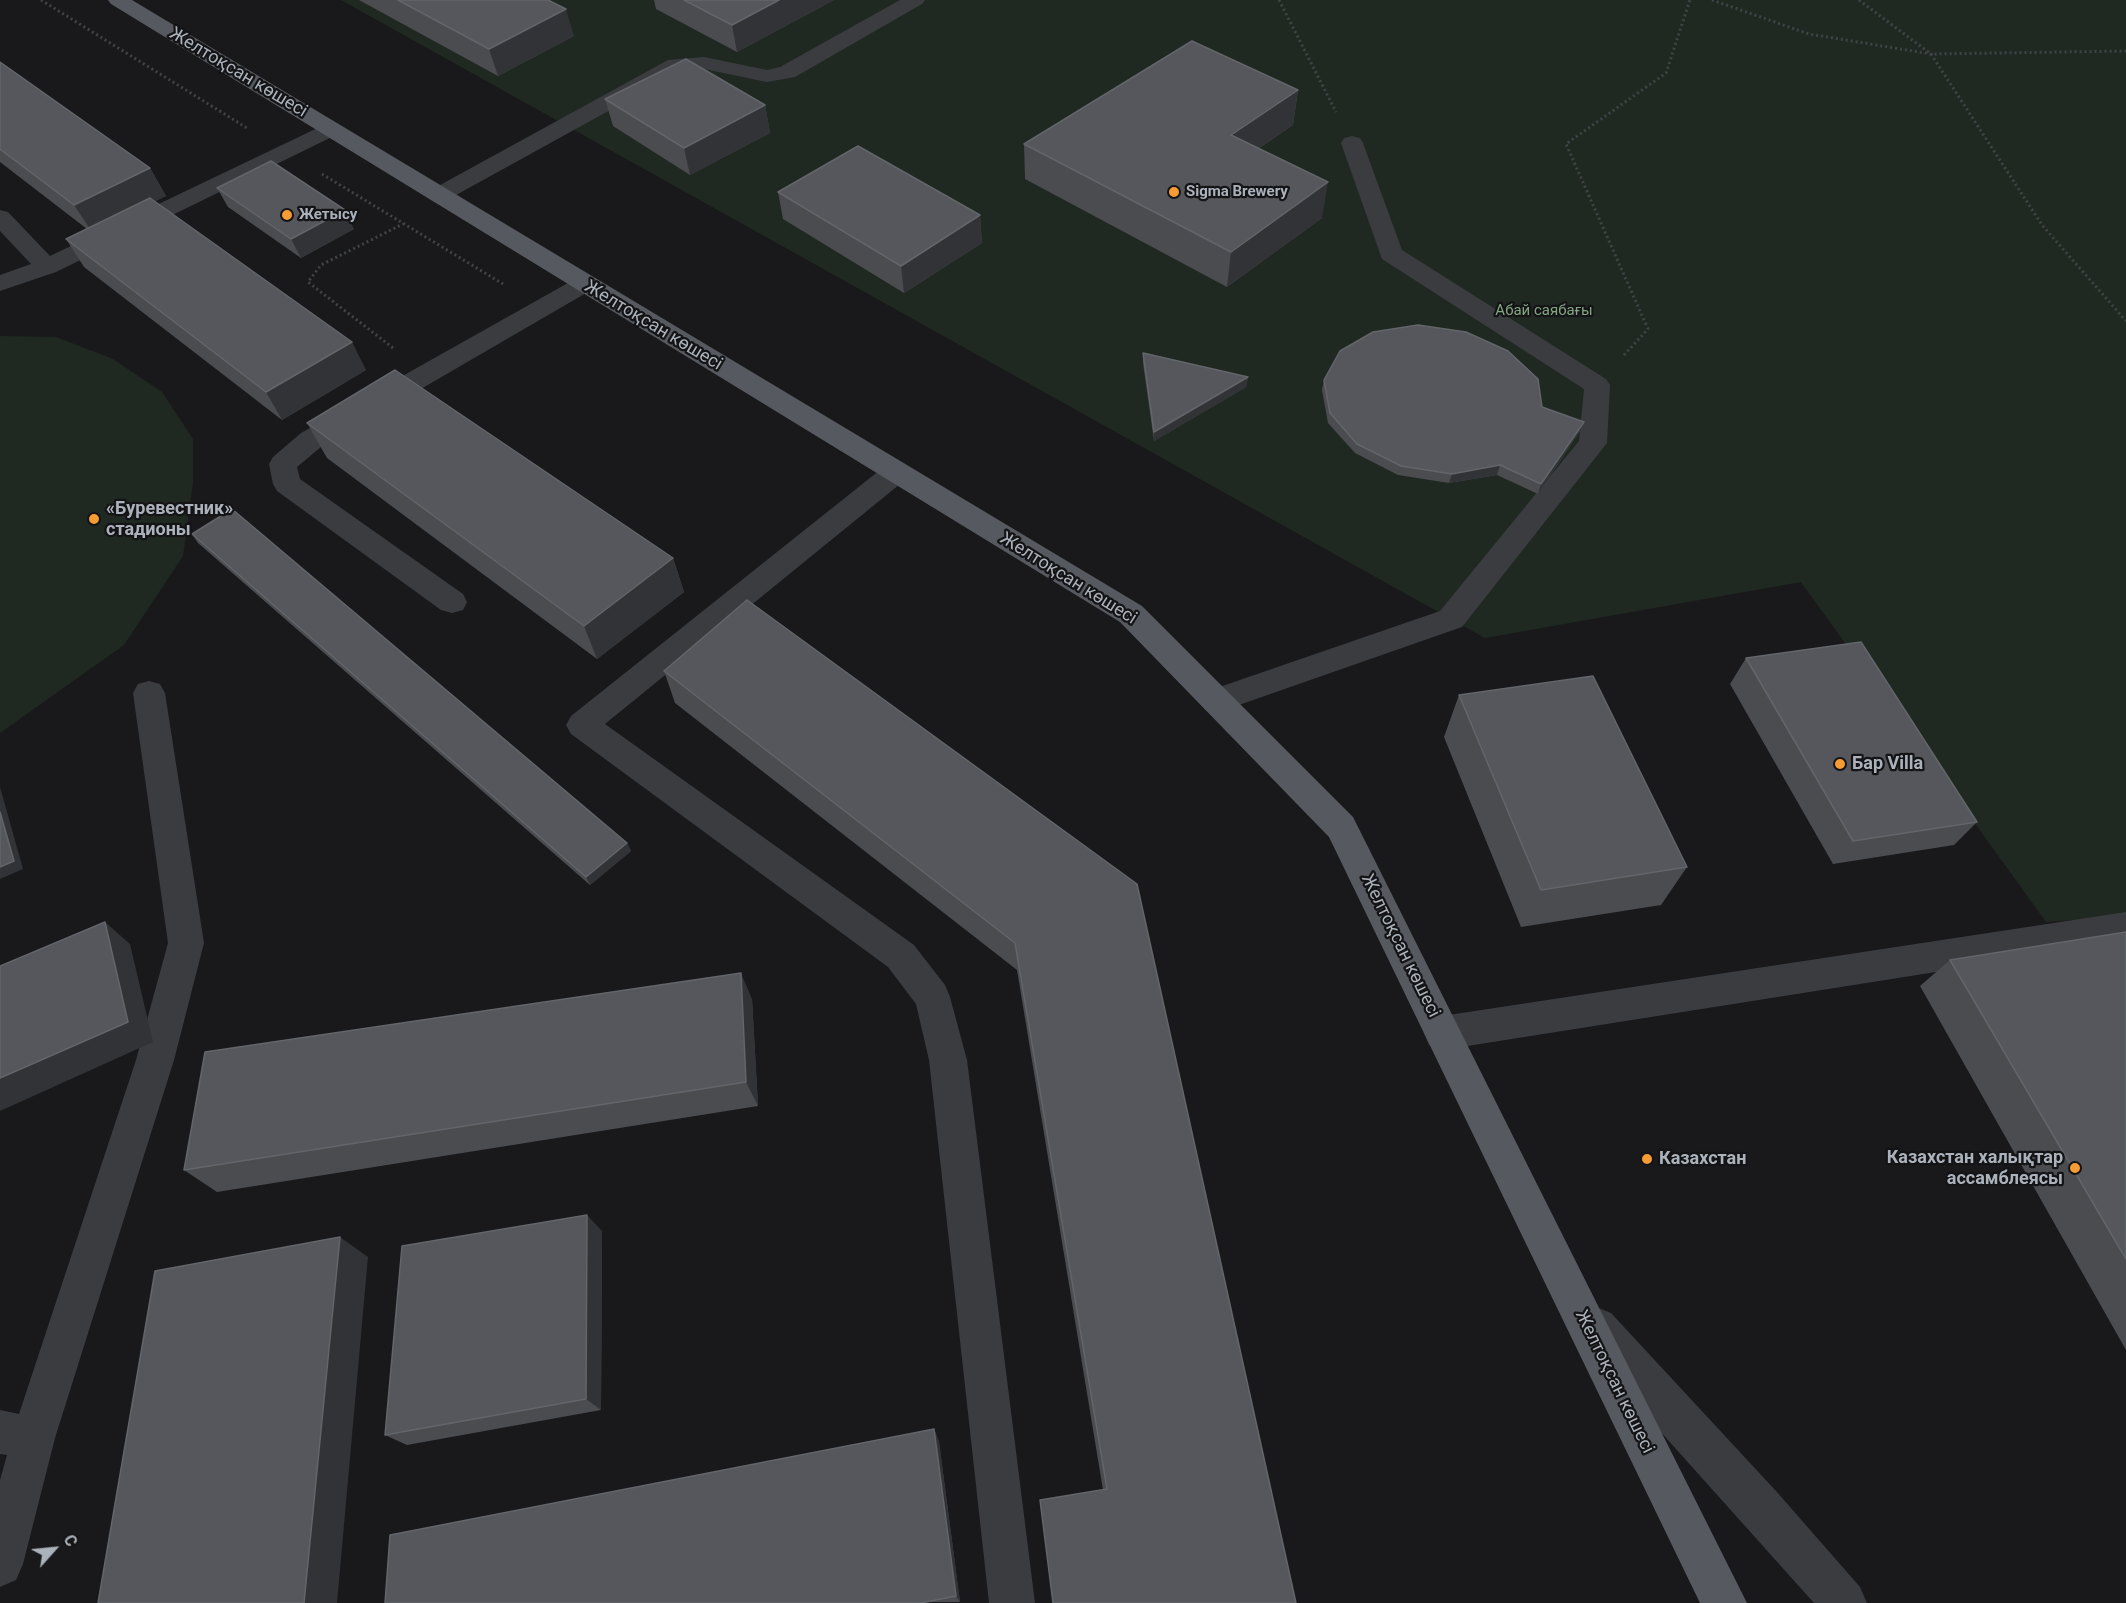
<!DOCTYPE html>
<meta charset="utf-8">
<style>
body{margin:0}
#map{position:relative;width:2126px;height:1603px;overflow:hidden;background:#19191b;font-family:Roboto,sans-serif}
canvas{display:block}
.north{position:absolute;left:24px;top:1519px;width:60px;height:60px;-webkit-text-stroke:4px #141416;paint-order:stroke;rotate:63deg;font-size:16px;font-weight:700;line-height:24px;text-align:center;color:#abb2bb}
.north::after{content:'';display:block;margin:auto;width:21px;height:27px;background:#abb2bb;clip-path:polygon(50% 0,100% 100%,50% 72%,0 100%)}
</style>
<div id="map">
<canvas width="2126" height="1603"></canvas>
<div class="north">С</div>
</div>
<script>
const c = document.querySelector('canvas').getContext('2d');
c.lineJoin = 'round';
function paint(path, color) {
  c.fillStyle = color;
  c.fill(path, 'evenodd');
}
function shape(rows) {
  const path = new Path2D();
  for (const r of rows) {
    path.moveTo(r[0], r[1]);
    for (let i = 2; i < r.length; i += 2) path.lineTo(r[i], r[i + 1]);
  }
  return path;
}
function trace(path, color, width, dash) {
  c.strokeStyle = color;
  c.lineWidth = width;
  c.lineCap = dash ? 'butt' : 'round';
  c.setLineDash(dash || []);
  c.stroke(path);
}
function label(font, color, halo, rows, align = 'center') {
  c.font = font + ' Roboto,sans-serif';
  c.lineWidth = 4.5;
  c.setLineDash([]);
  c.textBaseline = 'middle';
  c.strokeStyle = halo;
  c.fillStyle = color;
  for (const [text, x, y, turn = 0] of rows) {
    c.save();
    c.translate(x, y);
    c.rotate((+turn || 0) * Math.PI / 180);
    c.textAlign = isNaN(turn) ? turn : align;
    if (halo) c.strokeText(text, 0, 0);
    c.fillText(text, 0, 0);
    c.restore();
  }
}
paint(shape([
 [341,0,2126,0,2126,917,2046,922,1801,582,1485,638],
 [0,336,56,337,113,359,162,392,193,439,193,483,183,556,124,645,0,733]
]), '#202921');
trace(shape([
 [41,0,247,128],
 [1279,0,1336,112],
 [1712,0,1809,34,1931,54,2126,51],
 [1859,0,1931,54,2042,225,2126,321],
 [322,174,503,284],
 [393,348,308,282,321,265,403,224],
 [1624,355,1648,329,1566,144,1666,73,1690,0]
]), '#404347', 3, [2, 3]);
paint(shape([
 [900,0,925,0,922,4,795,77,767,82,704,69,681,71,447,200,439,202,431,200,427,195,431,190,668,60,704,57,767,70,780,67,900,0],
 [330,122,338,124,341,129,338,134,56,272,0,291,0,275,31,264,0,231,0,210,8,212,50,256,330,122],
 [1352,136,1360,138,1363,143,1402,250,1606,379,1610,385,1607,443,1462,627,1216,713,1205,710,1200,701,1205,692,1440,611,1579,441,1584,389,1382,259,1341,143,1344,138,1352,136],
 [584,276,593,279,596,284,593,289,321,447,297,467,300,479,463,594,467,602,463,610,452,613,441,610,277,491,273,484,269,464,273,457,301,433,575,279,584,276],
 [895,463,905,466,909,473,905,480,605,724,914,945,945,985,950,997,967,1060,1035,1603,989,1603,929,1060,916,1004,888,967,571,734,566,725,571,716,885,466,895,463],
 [149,681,160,684,165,693,204,943,174,1060,55,1438,23,1564,16,1580,0,1587,0,1480,7,1455,0,1454,0,1410,19,1414,136,1060,168,943,133,693,138,684,149,681],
 [2126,912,2126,942,1442,1050,1429,1045,1424,1033,1429,1021,1442,1016,2126,912],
 [1596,1307,1611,1313,1776,1491,1860,1587,1867,1603,1814,1603,1581,1343,1575,1328,1581,1313,1596,1307]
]), '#3a3c40');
paint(shape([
 [108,0,132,0,1142,606,1353,817,1747,1603,1700,1603,1329,837,1120,622,111,4,108,0]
]), '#56595f');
paint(shape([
 [359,0,548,0,574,36,498,76],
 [654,0,834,0,737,52,656,9],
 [0,62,150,168,166,196,155,201,366,370,282,420,84,267,66,239,87,229,0,162],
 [1298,90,1293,125,1258,149,1322,218,1227,287,1025,179,1024,144],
 [605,99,765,105,770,133,690,175,613,126],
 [217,188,354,229,301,258,228,207],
 [778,192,980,215,982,243,904,293,783,219],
 [1143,353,1248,377,1246,387,1154,441,1143,363],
 [1324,380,1542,407,1584,422,1580,431,1538,494,1497,475,1449,483,1398,475,1355,453,1328,423,1322,390],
 [307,423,673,558,684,592,597,659,327,458],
 [192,534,627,843,631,851,590,885,198,543],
 [1746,658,1977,822,1954,845,1833,864,1730,684],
 [664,671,1137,884,1296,1603,1103,1490,1017,970,675,703],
 [1459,695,1687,867,1661,905,1521,927,1444,737],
 [2126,932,2126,1350,1920,986,1950,960],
 [752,999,758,1106,217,1192,184,1170],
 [602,1231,601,1410,407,1445,385,1435],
 [934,1429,939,1442,960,1602,385,1603]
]), '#4a4c50');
paint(shape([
 [779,0,834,0,737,52,732,25],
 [566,9,574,36,498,76,489,49],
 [1298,90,1293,125,1227,170,1231,135],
 [765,105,770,133,690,175,684,148],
 [150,168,166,196,92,232,74,205],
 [1328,182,1322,218,1227,287,1231,252],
 [345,210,354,229,301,258,291,239],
 [980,215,982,243,904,293,901,266],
 [352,342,366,370,282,420,266,392],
 [1248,377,1246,387,1154,441,1154,432],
 [1584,422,1580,431,1538,494,1541,484],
 [1500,465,1497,475,1449,483,1452,474],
 [673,558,684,592,597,659,584,626],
 [0,787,23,869,0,879],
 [627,843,631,851,590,885,586,877],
 [105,922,130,944,153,1042,0,1111,0,1078],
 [741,973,752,999,758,1106,746,1082],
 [587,1215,602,1231,601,1410,586,1399],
 [340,1237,368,1257,337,1603,304,1603],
 [934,1429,939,1442,960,1602,956,1596]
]), '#323336');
const building = shape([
 [398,0,548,0,566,9,489,49,398,0],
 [684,0,779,0,732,25,684,0],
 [1192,41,1298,90,1231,135,1328,182,1231,252,1024,144,1192,41],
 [686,59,765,105,684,148,605,99,686,59],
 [0,62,150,168,74,205,0,149,0,62],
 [858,146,980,215,901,266,778,192,858,146],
 [271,161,345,210,291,239,217,188,271,161],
 [150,198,352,342,266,392,66,239,150,198],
 [1418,325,1466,332,1508,351,1538,379,1542,407,1584,422,1541,484,1500,465,1452,474,1401,466,1357,444,1330,413,1324,380,1340,351,1373,332,1418,325],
 [1143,353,1248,377,1154,432,1143,353],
 [395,370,673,558,584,626,307,423,395,370],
 [232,509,627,843,586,877,192,534,232,509],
 [747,600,1137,884,1296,1603,1053,1603,1040,1500,1107,1489,1015,943,664,671,747,600],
 [1861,642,1977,822,1853,841,1746,658,1861,642],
 [1593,676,1687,867,1541,890,1459,695,1593,676],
 [0,812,14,861,0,867,0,812],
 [105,922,128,1022,0,1078,0,966,105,922],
 [2126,932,2126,1259,1950,960,2126,932],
 [741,973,746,1082,184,1170,205,1052,741,973],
 [587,1215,586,1399,385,1435,402,1246,587,1215],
 [340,1237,304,1603,98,1603,155,1271,340,1237],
 [934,1429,956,1596,921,1603,385,1603,390,1535,934,1429]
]);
paint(building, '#55575c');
trace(building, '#62656a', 1.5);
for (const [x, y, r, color] of [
 [1174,192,6,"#f79b35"],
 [287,215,6,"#f79b35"],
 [94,519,6,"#f79b35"],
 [1840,764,6,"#f79b35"],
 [1647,1159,6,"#f79b35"],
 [2075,1168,6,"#f79b35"]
]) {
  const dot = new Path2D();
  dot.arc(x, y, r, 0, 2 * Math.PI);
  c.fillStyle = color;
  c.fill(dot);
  trace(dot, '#141416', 2);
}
label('bold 15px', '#abb2bb', '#141416', [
 ["Sigma Brewery",1186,192],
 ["Жетысу",299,215]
], 'left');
label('15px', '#84a682', '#141416', [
 ["Абай саябағы",1544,311]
]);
label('18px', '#abb2bb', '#141416', [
 ["Желтоқсан көшесі",238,73,31],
 ["Желтоқсан көшесі",653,326,31],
 ["Желтоқсан көшесі",1068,579,32],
 ["Желтоқсан көшесі",1400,946,64],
 ["Желтоқсан көшесі",1614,1382,64]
]);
label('bold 18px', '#abb2bb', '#141416', [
 ["«Буревестник»",106,509],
 ["стадионы",106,530],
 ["Бар Villa",1852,764],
 ["Казахстан халықтар",2063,1158,"right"],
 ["ассамблеясы",2063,1179,"right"],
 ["Казахстан",1659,1159]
], 'left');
</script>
